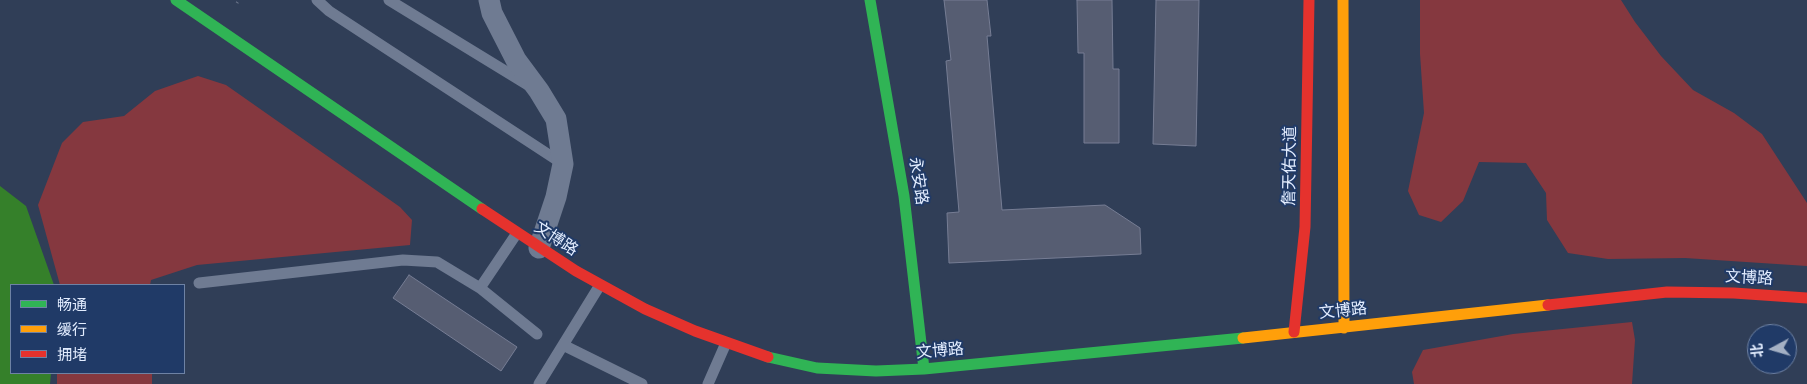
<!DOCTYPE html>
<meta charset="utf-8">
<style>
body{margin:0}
#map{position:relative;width:1807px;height:384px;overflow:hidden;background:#303e57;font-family:Rubik,"Noto Sans SC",sans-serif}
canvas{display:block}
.legend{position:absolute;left:10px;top:284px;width:175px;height:90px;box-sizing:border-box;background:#203a67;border:1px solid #6e82a4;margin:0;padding:6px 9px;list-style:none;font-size:15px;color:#e3edff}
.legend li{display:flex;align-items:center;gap:10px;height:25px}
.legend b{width:25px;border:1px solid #6e82a4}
.north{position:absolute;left:1747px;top:324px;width:50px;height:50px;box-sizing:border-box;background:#203a67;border:1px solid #6e82a4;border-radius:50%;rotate:264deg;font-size:14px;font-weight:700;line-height:20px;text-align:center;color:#e3edff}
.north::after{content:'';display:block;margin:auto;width:18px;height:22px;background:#a4b0c4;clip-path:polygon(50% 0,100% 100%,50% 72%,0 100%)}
</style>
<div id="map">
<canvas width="1807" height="384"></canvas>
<ul class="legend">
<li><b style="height:6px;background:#30b455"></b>畅通</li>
<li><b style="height:6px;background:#ff9f0a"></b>缓行</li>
<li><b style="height:6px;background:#e5322d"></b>拥堵</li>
</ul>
<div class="north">北</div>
</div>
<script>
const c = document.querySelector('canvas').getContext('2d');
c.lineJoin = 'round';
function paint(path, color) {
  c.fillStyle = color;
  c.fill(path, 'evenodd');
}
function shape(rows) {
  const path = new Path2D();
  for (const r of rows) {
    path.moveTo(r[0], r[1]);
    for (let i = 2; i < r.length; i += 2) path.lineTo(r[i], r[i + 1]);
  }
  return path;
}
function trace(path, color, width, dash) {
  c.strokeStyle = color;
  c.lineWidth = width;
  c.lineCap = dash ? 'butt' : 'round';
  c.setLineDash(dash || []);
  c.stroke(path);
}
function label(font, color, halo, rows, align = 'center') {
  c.font = font + ' Rubik,"Noto Sans SC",sans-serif';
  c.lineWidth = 4;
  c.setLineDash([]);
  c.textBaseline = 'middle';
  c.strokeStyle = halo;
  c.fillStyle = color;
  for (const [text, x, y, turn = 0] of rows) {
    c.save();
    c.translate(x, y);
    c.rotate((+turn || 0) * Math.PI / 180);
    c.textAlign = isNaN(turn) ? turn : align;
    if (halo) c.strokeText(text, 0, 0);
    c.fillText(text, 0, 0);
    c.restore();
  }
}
paint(shape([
 [1420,0,1621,0,1635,22,1661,56,1693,90,1734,113,1762,134,1807,203,1807,266,1685,258,1608,259,1568,253,1547,220,1546,193,1526,163,1479,162,1463,201,1441,222,1419,215,1408,191,1424,113,1420,54],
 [198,76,226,85,400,207,412,220,410,245,197,265,151,280,150,285,60,285,38,205,62,143,83,122,124,116,155,91],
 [1632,322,1635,340,1632,384,1414,384,1412,372,1423,350,1513,334],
 [57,373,152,373,152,384,57,384]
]), '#85383f');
paint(shape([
 [0,186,26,206,54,285,11,285,11,373,51,373,50,384,0,384]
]), '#35802a');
const building = shape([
 [944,0,987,0,991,36,987,36,1002,210,1105,205,1140,228,1141,254,949,263,947,213,959,212,946,61,951,60,944,0],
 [1077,0,1112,0,1113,69,1119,69,1119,143,1084,143,1084,53,1078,53,1077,0],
 [1156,0,1199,0,1196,146,1153,144,1156,0],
 [409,275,517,347,501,371,393,298,409,275]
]);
paint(building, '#565d72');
trace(building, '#767d94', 1);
trace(shape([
 [237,3,239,0]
]), '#6c768a', 3, [1, 4]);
trace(shape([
 [317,0,329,11,563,164],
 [389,0,528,85],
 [199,283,403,260,437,262,480,288,537,334],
 [480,288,517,233],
 [563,345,642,384],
 [539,384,600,285],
 [708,384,726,343]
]), '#6f7b92', 11);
trace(shape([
 [489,0,492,13,516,60,539,91,556,119,563,164,556,197,539,248]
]), '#6f7b92', 21);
trace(shape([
 [176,0,482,209],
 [870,0,904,196,924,369],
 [768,357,817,368,876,371,924,369,1243,338]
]), '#30b455', 11);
trace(shape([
 [1343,0,1344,328],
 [1243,338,1548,305]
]), '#ff9f0a', 11);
trace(shape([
 [482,209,576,271,645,309,695,331,768,357],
 [1548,305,1667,292,1734,293,1807,298],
 [1294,332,1305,227,1309,0]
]), '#e5322d', 11);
label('16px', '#e3edff', '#203a67', [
 ["詹天佑大道",1290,166,-89],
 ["永安路",918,181,81],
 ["文博路",556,239,33],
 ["文博路",1749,278,3],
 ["文博路",1343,311,-6],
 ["文博路",940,351,-5]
]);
</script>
